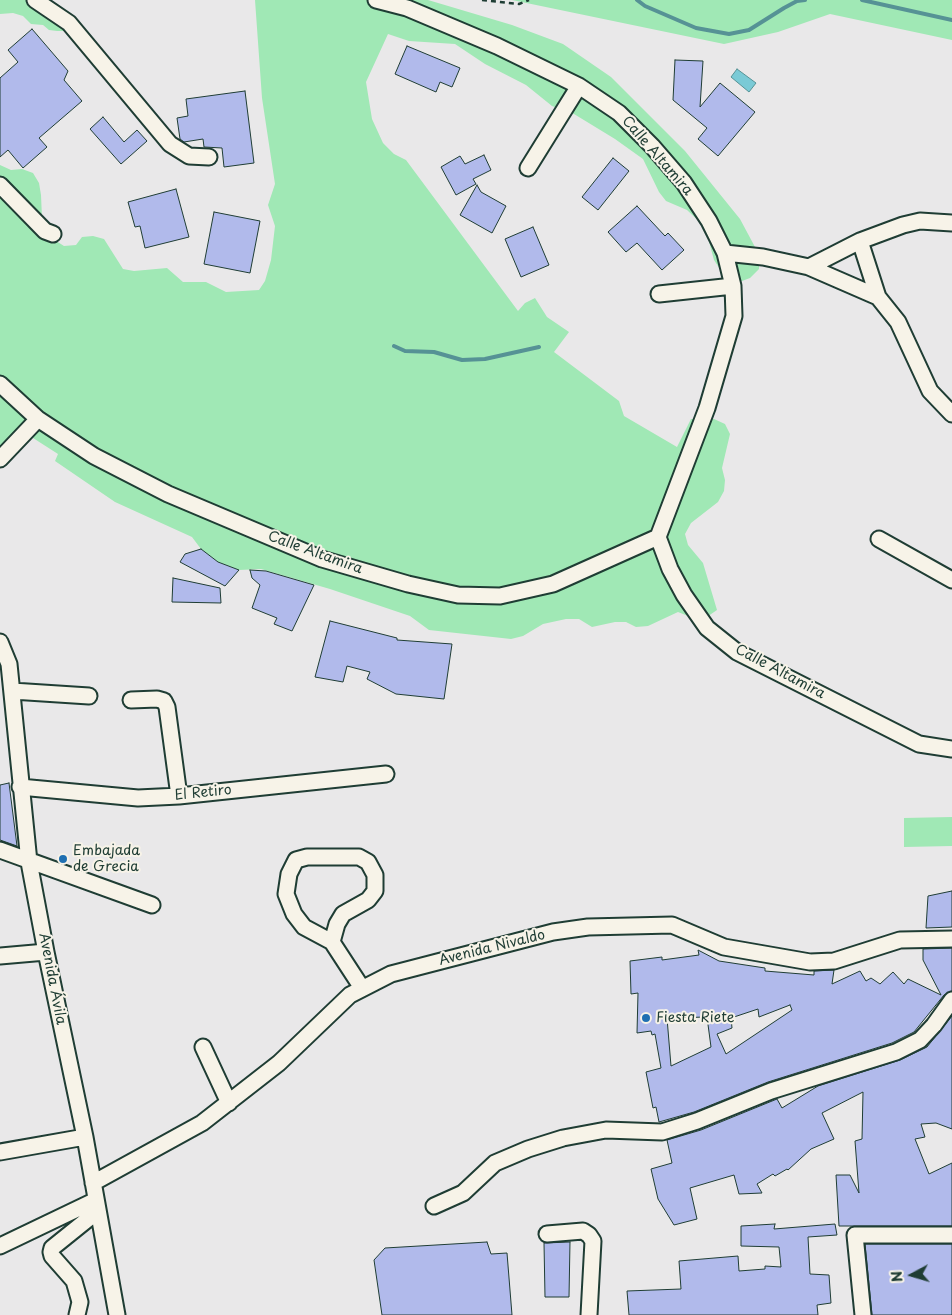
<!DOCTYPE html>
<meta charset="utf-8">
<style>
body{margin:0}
#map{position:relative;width:952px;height:1315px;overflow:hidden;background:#e9e8e9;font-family:"Playpen Sans",sans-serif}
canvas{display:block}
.north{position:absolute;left:887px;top:1250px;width:50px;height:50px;-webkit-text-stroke:4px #f7f3e8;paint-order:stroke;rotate:264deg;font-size:14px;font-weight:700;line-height:20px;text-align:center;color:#1f3d34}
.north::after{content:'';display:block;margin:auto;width:18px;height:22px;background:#1f3d34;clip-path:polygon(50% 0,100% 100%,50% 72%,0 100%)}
</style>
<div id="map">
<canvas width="952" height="1315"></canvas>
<div class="north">N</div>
</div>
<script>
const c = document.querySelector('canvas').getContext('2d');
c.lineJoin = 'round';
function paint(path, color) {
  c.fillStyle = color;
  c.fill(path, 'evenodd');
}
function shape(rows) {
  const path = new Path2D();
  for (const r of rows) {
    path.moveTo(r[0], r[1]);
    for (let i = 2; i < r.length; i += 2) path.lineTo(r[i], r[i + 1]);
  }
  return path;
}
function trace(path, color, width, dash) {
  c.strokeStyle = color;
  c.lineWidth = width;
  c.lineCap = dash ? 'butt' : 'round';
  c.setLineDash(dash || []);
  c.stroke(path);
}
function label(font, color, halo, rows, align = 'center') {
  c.font = font + ' "Playpen Sans",sans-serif';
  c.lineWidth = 4;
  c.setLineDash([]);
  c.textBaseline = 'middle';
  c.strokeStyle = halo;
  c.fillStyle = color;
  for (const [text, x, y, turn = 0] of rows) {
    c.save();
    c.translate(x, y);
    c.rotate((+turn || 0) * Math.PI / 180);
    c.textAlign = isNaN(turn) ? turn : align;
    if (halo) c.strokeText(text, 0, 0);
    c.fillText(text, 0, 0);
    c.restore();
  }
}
paint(shape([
 [0,0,35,0,69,23,64,31,57,31,49,30,43,25,31,24,23,16,13,13,0,14],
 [255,0,428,0,512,25,563,44,611,77,685,151,740,219,755,247,759,260,759,269,750,278,742,281,725,277,714,260,705,227,687,210,666,201,659,192,643,159,615,139,574,114,552,106,526,85,485,64,455,44,409,41,388,34,366,82,372,119,383,143,394,154,406,160,518,311,525,303,535,298,547,317,569,332,554,352,619,401,624,416,677,447,691,419,714,419,725,424,730,434,722,468,725,480,724,491,718,502,691,523,685,534,688,545,703,563,717,610,695,625,688,616,678,612,648,626,636,627,626,622,615,622,592,627,579,619,566,619,543,624,523,636,511,639,429,630,410,616,330,589,261,569,239,570,218,562,201,549,192,537,115,502,55,461,58,454,19,429,0,463,0,165,11,170,22,169,33,173,39,183,41,195,42,218,53,239,64,246,76,245,82,237,93,236,104,239,123,269,134,271,167,268,183,282,206,282,226,292,259,290,265,281,271,260,275,226,268,205,275,184,262,98],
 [512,0,952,0,952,40,830,14,778,32,724,44],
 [952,817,952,846,904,847,904,818]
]), '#a0e8b5');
const water = shape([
 [737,69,756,83,749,92,731,77,737,69]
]);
paint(water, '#7acad6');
trace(water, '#569295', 1);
trace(shape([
 [637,0,645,6,696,28,729,34,749,30,784,8,797,1,805,0],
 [862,0,952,20],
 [394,346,405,351,434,352,462,360,485,359,539,347]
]), '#569295', 4);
const building = shape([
 [32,29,68,71,64,80,82,101,39,138,47,147,23,168,8,150,0,157,0,78,18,62,8,50,32,29],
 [407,46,460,68,452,87,440,82,436,92,395,74,407,46],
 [675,60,703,61,700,107,720,83,755,112,718,156,698,139,707,128,673,100,675,60],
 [245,91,254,163,224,167,222,148,204,147,203,139,184,142,180,139,177,118,188,116,186,99,245,91],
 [103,117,124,142,137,130,147,141,121,164,90,129,103,117],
 [484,155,491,170,473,179,476,184,456,195,441,167,460,156,465,164,484,155],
 [613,158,629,171,598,210,582,197,613,158],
 [477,185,481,192,506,206,492,233,460,215,477,185],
 [176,189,189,237,145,248,140,226,135,227,128,202,176,189],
 [637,206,665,236,668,233,684,250,662,270,637,243,626,252,608,232,637,206],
 [214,212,260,221,250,273,204,264,214,212],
 [533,227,549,265,521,277,505,239,533,227],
 [201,549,218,562,239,570,225,586,180,562,185,554,201,549],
 [250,570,266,571,314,585,292,631,274,624,277,618,252,608,260,585,252,578,250,570],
 [173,578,220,588,221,603,172,602,173,578],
 [330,621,397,638,397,640,452,644,444,699,396,694,367,679,370,672,347,666,343,682,315,677,330,621],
 [9,783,17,846,0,840,0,785,9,783],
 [952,891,952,927,926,928,928,896,952,891],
 [952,948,952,991,944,995,914,1032,892,1043,768,1082,694,1112,659,1122,656,1107,653,1108,646,1072,661,1068,655,1034,652,1035,651,1031,637,1033,638,993,631,994,630,961,662,957,662,960,699,955,698,950,719,961,765,968,765,971,814,975,814,971,834,970,832,984,860,971,866,981,871,978,880,984,893,972,904,984,908,979,941,995,923,960,923,949,952,948],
 [790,1005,792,1010,726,1054,717,1034,732,1028,731,1018,758,1009,759,1017,790,1005],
 [707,1017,711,1047,671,1066,667,1018,707,1017],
 [952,1016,952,1129,936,1123,921,1124,925,1137,915,1139,929,1174,952,1163,952,1226,839,1226,836,1175,850,1175,859,1193,855,1141,862,1139,863,1092,822,1113,834,1139,811,1149,788,1170,787,1169,775,1176,773,1174,757,1184,762,1193,739,1194,734,1175,690,1188,697,1219,674,1225,658,1199,651,1169,672,1163,667,1140,701,1130,777,1099,782,1108,818,1086,900,1060,927,1047,952,1016],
 [775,1224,774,1229,835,1224,837,1235,808,1237,810,1274,829,1275,831,1303,817,1305,818,1315,629,1315,627,1291,681,1289,679,1261,738,1256,739,1271,765,1269,765,1266,781,1267,779,1247,741,1246,741,1226,775,1224],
 [487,1242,491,1254,507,1253,512,1315,382,1315,374,1260,385,1248,487,1242],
 [570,1242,569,1297,545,1297,544,1243,570,1242],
 [865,1244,952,1244,952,1315,872,1315,865,1244]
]);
paint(building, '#b1baeb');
trace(building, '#1f3d34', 1);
const minor = shape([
 [35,0,69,23,170,144,189,156,209,157],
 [376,0,407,8,497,46,579,86,619,113,652,146,684,183,709,221,725,253,733,286,734,316,707,408,658,537,670,569,684,595,707,628,737,652,919,744,952,749],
 [528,168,579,86],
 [0,185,45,231,53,234],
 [860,241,878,297],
 [725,253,763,257,809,267,860,241,903,225,920,221,952,223],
 [809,267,878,297,898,322,930,391,952,414],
 [659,294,733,286],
 [0,384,38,419,94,456,168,494,322,559,408,584,458,595,500,596,553,584,658,537],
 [0,459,38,419],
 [879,539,952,580],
 [0,642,9,664,29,862,46,952,85,1137,117,1315],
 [12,691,89,696],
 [131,700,157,699,164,701,167,707,179,796],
 [20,787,138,798,179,796,386,774],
 [0,850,152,905],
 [332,942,337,924,343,914,368,900,375,891,375,875,368,862,359,857,307,857,296,860,289,874,286,894,294,914,304,927,332,942,362,988],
 [0,956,46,952],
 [203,1047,229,1103],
 [0,1152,85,1137],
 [93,1183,202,1123,279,1063,350,995,391,974,553,932,588,927,672,925,724,947,810,962,834,961,900,940,952,939],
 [434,1206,463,1193,495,1163,528,1149,563,1138,606,1130,662,1132,697,1121,771,1091,896,1052,920,1040,934,1025,952,1000],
 [547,1234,583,1231,589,1235,593,1241,589,1315],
 [0,1246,96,1200],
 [77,1315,80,1302,74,1281,52,1256,51,1252,52,1248,98,1211],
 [863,1315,855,1235,952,1235]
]);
trace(minor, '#1f3d34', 19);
trace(shape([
 [482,0,519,4,529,0]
]), '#1f3d34', 2.5, [5, 4]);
trace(minor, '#f7f3e8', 15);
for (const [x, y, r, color] of [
 [63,859,5,"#1f6fb2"],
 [646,1018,5,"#1f6fb2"]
]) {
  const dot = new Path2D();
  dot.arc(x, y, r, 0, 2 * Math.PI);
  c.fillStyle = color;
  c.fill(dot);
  trace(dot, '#f7f3e8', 2);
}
label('14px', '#1f3d34', '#f7f3e8', [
 ["Calle Altamira",657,156,49],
 ["Calle Altamira",315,553,20],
 ["Calle Altamira",780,672,28],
 ["El Retiro",203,793,-6],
 ["Avenida Nivaldo",492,948,-14],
 ["Avenida Ávila",52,979,79]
]);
label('14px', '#1f3d34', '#f7f3e8', [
 ["Embajada",73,851],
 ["de Grecia",73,867],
 ["Fiesta Riete",656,1018]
], 'left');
</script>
